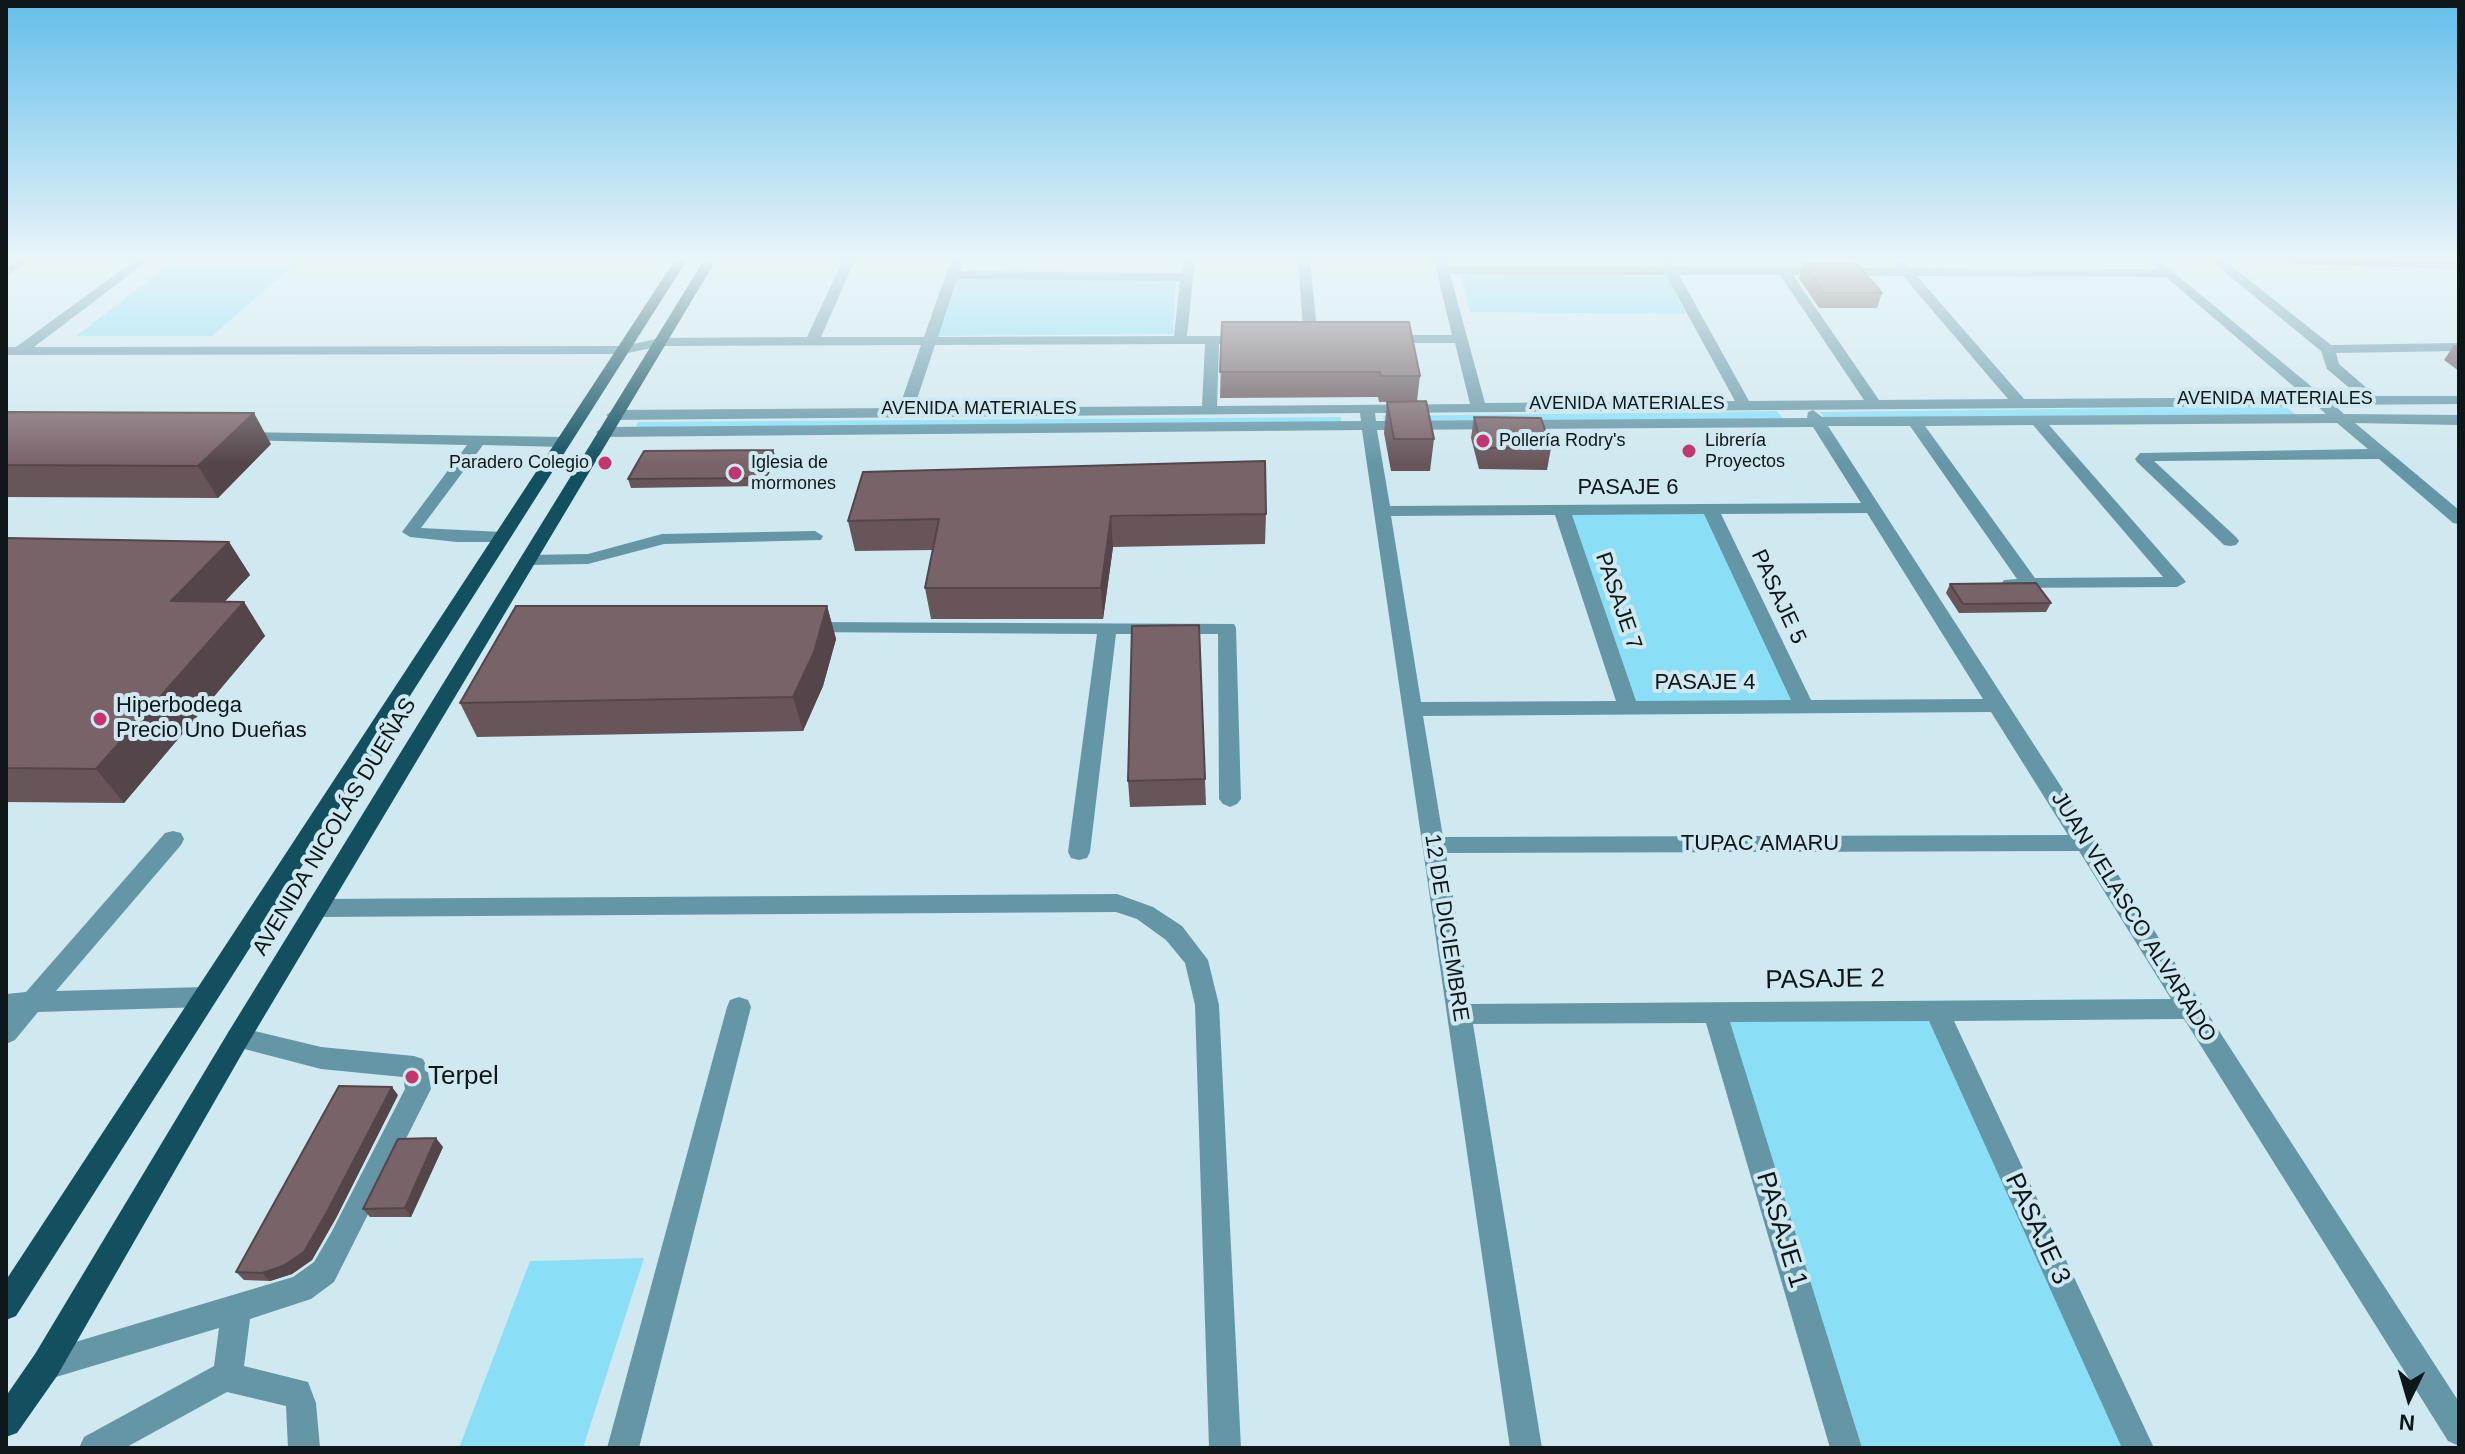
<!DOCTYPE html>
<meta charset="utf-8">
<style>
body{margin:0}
#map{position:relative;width:2465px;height:1454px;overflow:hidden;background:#d0e9f0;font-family:Arial,sans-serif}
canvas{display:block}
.frame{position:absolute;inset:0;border:8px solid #0d1618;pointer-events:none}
.north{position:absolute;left:2369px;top:1358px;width:80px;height:80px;-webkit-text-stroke:6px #d0e9f0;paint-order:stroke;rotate:185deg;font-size:22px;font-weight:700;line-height:32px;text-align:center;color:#0d1618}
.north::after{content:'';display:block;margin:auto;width:28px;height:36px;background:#0d1618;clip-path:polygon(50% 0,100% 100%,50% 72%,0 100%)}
</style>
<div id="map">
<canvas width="2465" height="1454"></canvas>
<div class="frame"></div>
<div class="north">N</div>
</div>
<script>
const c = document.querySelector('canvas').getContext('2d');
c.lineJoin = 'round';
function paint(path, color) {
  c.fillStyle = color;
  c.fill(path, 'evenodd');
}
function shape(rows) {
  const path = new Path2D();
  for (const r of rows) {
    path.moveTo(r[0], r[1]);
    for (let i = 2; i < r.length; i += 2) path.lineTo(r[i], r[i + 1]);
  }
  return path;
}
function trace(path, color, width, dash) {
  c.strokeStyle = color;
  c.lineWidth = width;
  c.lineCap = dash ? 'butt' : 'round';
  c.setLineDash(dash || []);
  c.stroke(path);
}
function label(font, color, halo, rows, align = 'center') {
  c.font = font + ' Arial,sans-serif';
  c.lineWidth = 8;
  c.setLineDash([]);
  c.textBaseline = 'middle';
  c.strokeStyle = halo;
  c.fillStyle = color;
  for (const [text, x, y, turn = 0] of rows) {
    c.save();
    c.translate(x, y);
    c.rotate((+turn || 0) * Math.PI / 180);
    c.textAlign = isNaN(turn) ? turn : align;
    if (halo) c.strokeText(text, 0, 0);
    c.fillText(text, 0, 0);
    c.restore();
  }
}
paint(shape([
 [175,260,300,260,212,336,76,336],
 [1460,273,1666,274,1686,314,1470,312],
 [948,277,1176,279,1173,334,928,336],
 [2285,406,2299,417,1827,422,1820,412],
 [1777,411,1787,423,1386,428,1383,416],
 [1341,417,1341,427,634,430,638,422],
 [1704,513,1797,701,1631,703,1569,514],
 [1928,1016,2124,1448,1856,1448,1726,1021],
 [644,1258,583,1448,459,1448,530,1261]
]), '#8adff7');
paint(shape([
 [15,260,30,260,6,277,6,267,15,260],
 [135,260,149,260,34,347,623,346,661,338,807,337,843,260,855,260,821,337,924,337,951,260,963,260,960,271,1181,273,1183,260,1195,260,1187,336,1245,336,1252,340,1245,344,1219,344,1217,406,1470,404,1455,343,1385,343,1378,339,1385,335,1452,335,1434,260,1446,260,1448,266,1662,267,1663,261,1667,260,1675,267,1897,268,1897,263,1902,262,1911,268,2157,269,2154,265,2160,261,2324,397,2359,396,2327,369,2321,351,2210,260,2224,260,2331,345,2459,343,2459,351,2336,353,2339,364,2376,396,2459,396,2459,404,2334,405,2344,414,2459,415,2459,425,2355,423,2459,510,2459,524,2453,523,2379,459,2154,461,2236,537,2239,541,2236,545,2230,546,2224,545,2137,462,2135,459,2140,453,2368,449,2337,423,2049,425,2183,578,2186,582,2177,587,2004,588,2001,584,2004,580,2017,579,1910,426,1828,426,2459,1402,2459,1446,2448,1441,2184,1019,1954,1021,2154,1448,2122,1448,1929,1021,1730,1022,1862,1448,1830,1448,1706,1023,1473,1024,1542,1448,1510,1448,1362,430,604,437,596,432,604,427,1361,421,1360,413,614,420,606,415,614,410,899,408,921,345,661,346,623,354,6,355,6,347,16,347,135,260],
 [1450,274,1666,275,1735,401,1485,403,1450,274],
 [1679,275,1780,275,1864,400,1749,401,1679,275],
 [1793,275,1903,276,2008,399,1879,400,1793,275],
 [1917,276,2166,277,2306,397,2024,399,1917,276],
 [957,279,1180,281,1174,336,938,337,957,279],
 [1177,344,1205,344,1202,406,914,408,935,345,1177,344],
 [2317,406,2326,414,1822,417,1813,410,1808,412,1807,418,1376,421,1375,413,2317,406],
 [2033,425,2163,577,2035,578,1925,426,2033,425],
 [1813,427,1861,503,1390,506,1377,430,1813,427],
 [1867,513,1983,699,1811,700,1721,514,1867,513],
 [1704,514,1791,700,1636,701,1572,515,1704,514],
 [1555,515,1616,701,1421,702,1391,516,1555,515],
 [1991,712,2068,835,1443,837,1423,716,1991,712],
 [2079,851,2171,999,1470,1004,1446,853,2079,851],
 [1298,260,1310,260,1318,340,1311,344,1304,340,1298,260],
 [2285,260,2459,261,2459,269,2291,264,2285,260],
 [240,432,564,437,572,442,564,447,483,445,421,528,502,532,511,537,502,542,457,542,410,537,402,532,467,445,235,440,235,434,240,432],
 [815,531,823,536,821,540,664,544,588,564,528,565,519,560,528,555,588,554,662,534,815,531],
 [806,622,1234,624,1236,628,1241,799,1237,804,1230,807,1223,804,1219,799,1218,634,1116,634,1090,852,1087,858,1079,860,1071,858,1068,852,1097,634,799,632,797,628,799,624,806,622],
 [173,831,181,833,184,839,181,845,56,991,205,987,214,990,217,997,214,1004,205,1007,38,1012,15,1040,6,1044,6,994,26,992,165,833,173,831],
 [1117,894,1153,907,1182,926,1208,960,1219,1005,1241,1448,1209,1448,1195,1005,1185,963,1166,940,1137,919,1116,912,316,917,308,914,305,908,308,902,316,899,1117,894],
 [739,997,748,1000,751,1007,639,1448,607,1448,727,1007,730,1000,739,997],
 [238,1027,321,1047,414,1056,423,1059,427,1067,431,1089,334,1282,311,1299,250,1319,244,1366,308,1382,316,1403,320,1448,288,1448,286,1406,227,1392,125,1448,79,1448,84,1437,214,1366,219,1328,46,1380,35,1376,31,1365,35,1354,293,1277,314,1262,331,1233,405,1089,403,1077,321,1069,229,1045,226,1038,229,1031,238,1027]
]), '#6596a5');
paint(shape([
 [675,260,687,260,16,1316,6,1320,6,1280,675,260],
 [704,260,716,260,247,1045,57,1376,17,1433,6,1437,6,1396,35,1354,229,1031,704,260]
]), '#12505f');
paint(shape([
 [1803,263,1882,293,1877,308,1819,308,1799,278],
 [1222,322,1420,376,1417,401,1379,402,1378,397,1220,398],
 [2454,345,2459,345,2459,371,2444,360],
 [1387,402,1434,439,1430,471,1391,471,1384,433],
 [6,412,271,444,218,498,6,497],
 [1474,417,1551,448,1547,470,1479,469,1471,438],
 [773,450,776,458,763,486,631,488,628,479],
 [1266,514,1265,544,1113,547,1103,619,931,619,925,588,933,550,855,551,848,521],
 [6,538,229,542,250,575,224,602,244,602,265,636,124,803,6,802],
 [1950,584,2051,603,2046,612,1959,613,1946,593],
 [827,606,836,639,823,686,803,731,477,737,460,703],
 [1205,779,1206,805,1130,807,1128,781],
 [398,1095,336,1218,312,1260,292,1274,270,1281,244,1280,236,1272],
 [443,1147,411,1217,370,1217,363,1209]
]), '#67555a');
paint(shape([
 [254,413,271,444,218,498,198,466],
 [773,450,776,458,763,486,761,478],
 [1111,516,1113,547,1103,619,1101,588],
 [229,542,250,575,193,635,171,601],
 [244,602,265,636,124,803,96,769],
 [827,606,836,639,823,686,803,731,793,697],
 [392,1087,398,1095,336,1218,312,1260,292,1274,270,1281,262,1273],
 [436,1138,443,1147,411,1217,405,1208]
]), '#54454a');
const building = shape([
 [1803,263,1857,264,1882,293,1824,293,1803,263],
 [1222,322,1409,322,1420,376,1381,376,1380,372,1220,372,1222,322],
 [1426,401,1434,439,1394,439,1387,402,1426,401],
 [6,412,254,413,198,466,6,465,6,412],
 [1474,417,1541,418,1551,448,1482,448,1474,417],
 [773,450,761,478,628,479,644,451,773,450],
 [1265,461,1266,514,1111,516,1101,588,925,588,939,519,848,521,863,472,1265,461],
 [6,538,229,542,171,601,244,602,96,769,6,768,6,538],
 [2036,583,2051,603,1963,604,1950,584,2036,583],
 [516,606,827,606,814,652,793,697,460,703,516,606],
 [1199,625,1205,779,1128,781,1132,626,1199,625],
 [339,1086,392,1087,328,1210,304,1252,283,1266,262,1273,236,1272,339,1086],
 [436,1138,405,1208,363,1209,398,1139,436,1138]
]);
paint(building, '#786369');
trace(building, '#54454a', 2);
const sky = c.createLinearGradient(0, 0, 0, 464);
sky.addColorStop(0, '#63beeb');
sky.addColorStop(0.56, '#eaf5f8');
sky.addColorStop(1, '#eaf5f800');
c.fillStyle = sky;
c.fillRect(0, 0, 2465, 464);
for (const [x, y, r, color] of [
 [1483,441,8,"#c1366e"],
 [1689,451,8,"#c1366e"],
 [605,463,8,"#c1366e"],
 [735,473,8,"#c1366e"],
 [100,719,8,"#c1366e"],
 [412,1077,8,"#c1366e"]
]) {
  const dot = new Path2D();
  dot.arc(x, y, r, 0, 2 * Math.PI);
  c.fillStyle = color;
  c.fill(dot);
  trace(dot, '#d0e9f0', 3);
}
label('18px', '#0d1618', '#d0e9f0', [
 ["AVENIDA MATERIALES",2275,399],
 ["AVENIDA MATERIALES",1627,404],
 ["AVENIDA MATERIALES",979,409]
]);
label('18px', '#0d1618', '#d0e9f0', [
 ["Pollería Rodry's",1499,441],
 ["Librería",1705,441],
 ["Proyectos",1705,462],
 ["Paradero Colegio",589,463,"right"],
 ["Iglesia de",751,463],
 ["mormones",751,484]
], 'left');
label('22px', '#0d1618', '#d0e9f0', [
 ["PASAJE 6",1628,488],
 ["PASAJE 5",1778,597,65],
 ["PASAJE 7",1618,601,71],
 ["PASAJE 4",1705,683],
 ["AVENIDA NICOLÁS DUEÑAS",335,827,-59],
 ["TUPAC AMARU",1760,844],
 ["JUAN VELASCO ALVARADO",2133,917,58],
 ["12 DE DICIEMBRE",1446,928,81]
]);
label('22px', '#0d1618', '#d0e9f0', [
 ["Hiperbodega",116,706],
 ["Precio Uno Dueñas",116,731]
], 'left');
label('26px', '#0d1618', '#d0e9f0', [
 ["PASAJE 2",1825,980,-1],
 ["PASAJE 3",2037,1229,65],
 ["PASAJE 1",1781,1230,73]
]);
label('26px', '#0d1618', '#d0e9f0', [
 ["Terpel",428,1077]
], 'left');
</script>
